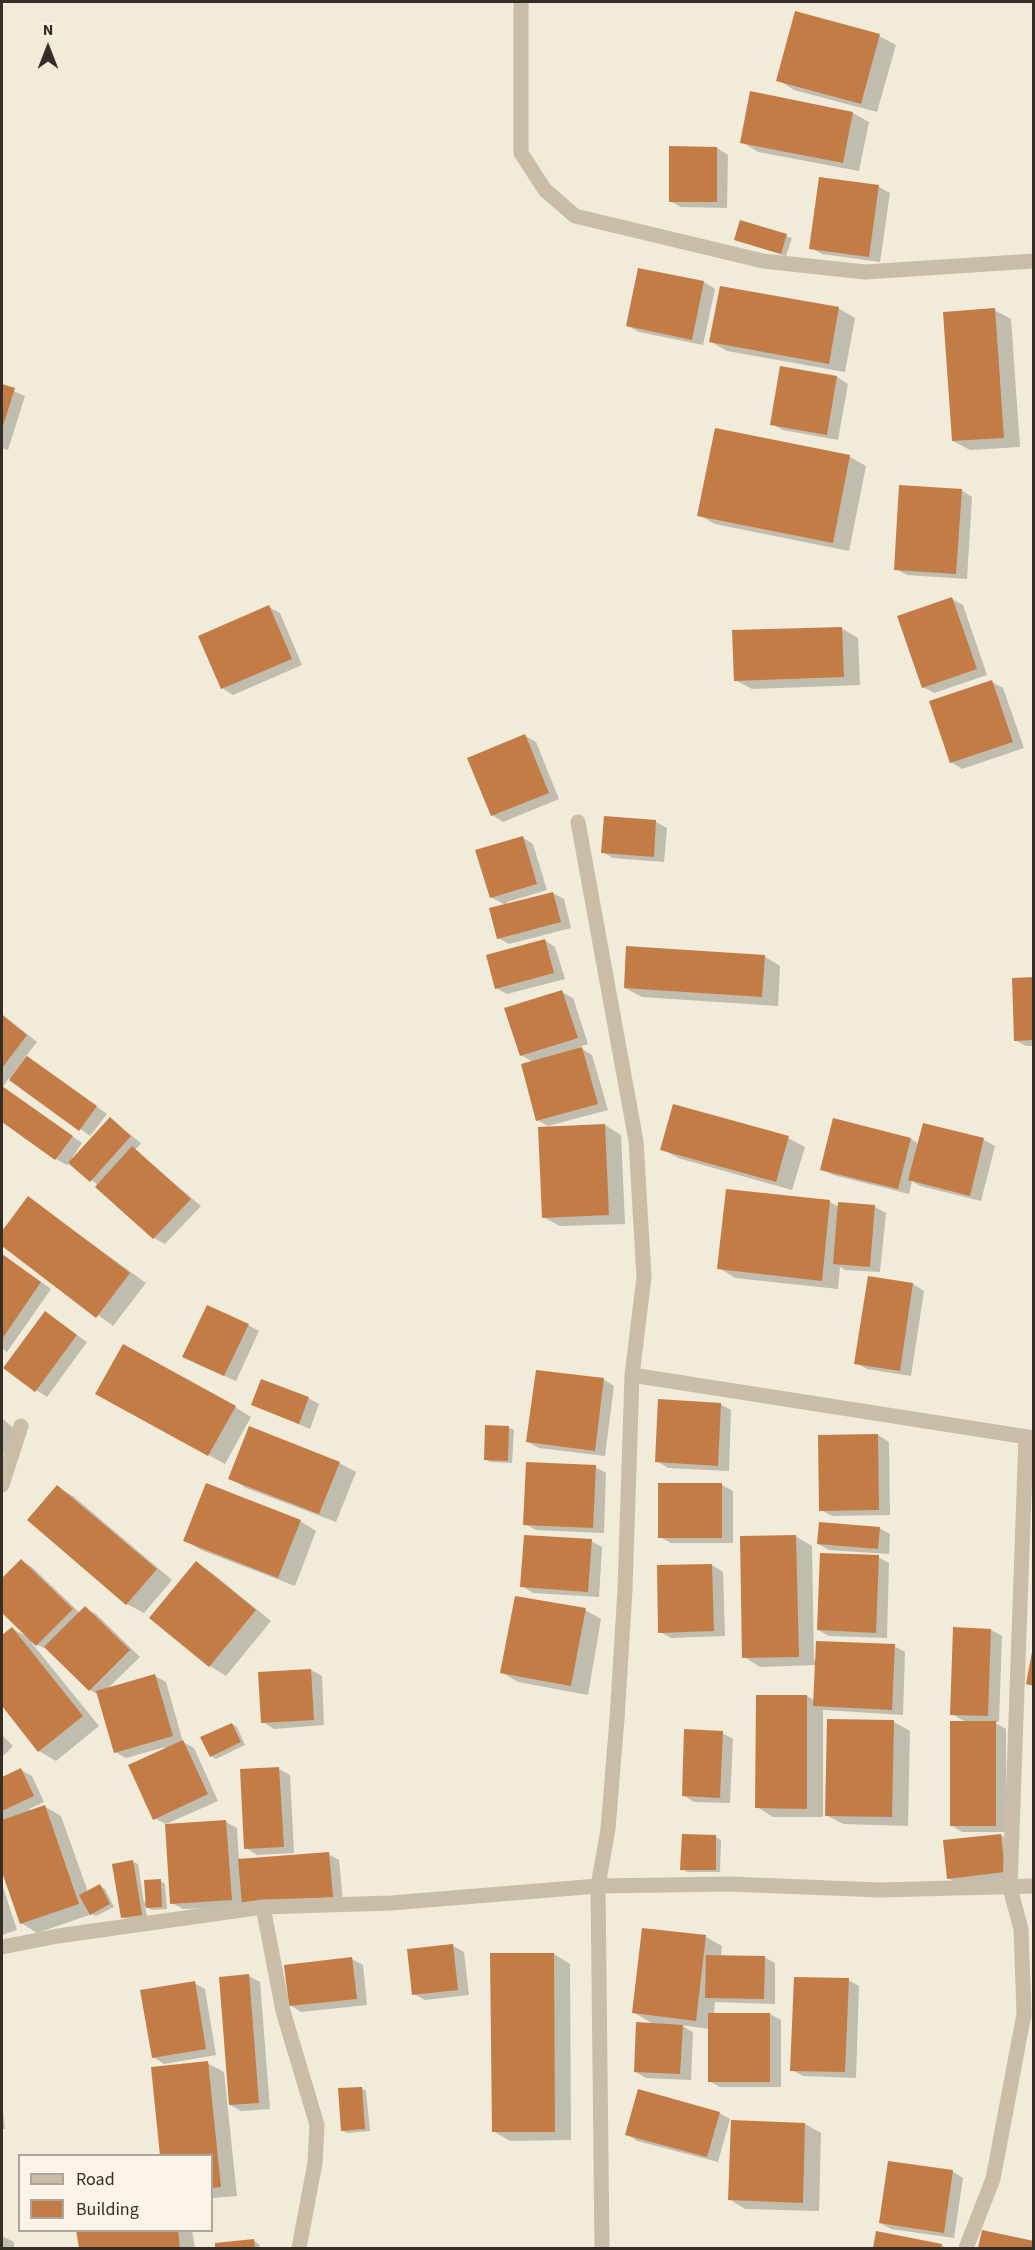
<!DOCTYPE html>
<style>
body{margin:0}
#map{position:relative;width:1035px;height:2250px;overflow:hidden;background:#f1ebda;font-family:"Source Sans 3",sans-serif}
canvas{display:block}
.frame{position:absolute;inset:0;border:3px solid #352e27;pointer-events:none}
.legend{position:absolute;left:18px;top:2154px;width:195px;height:78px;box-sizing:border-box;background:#f9f4e7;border:2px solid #aba59a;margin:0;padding:8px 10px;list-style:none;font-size:18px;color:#352e27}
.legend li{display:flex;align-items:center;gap:12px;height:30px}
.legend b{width:30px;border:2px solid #aba59a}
.north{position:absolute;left:18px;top:18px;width:60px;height:60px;-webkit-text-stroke:4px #f9f4e7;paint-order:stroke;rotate:0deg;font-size:16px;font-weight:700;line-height:24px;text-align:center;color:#352e27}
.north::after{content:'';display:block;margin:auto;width:21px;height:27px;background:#352e27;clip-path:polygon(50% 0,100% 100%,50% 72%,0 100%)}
</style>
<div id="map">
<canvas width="1035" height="2250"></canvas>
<div class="frame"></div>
<ul class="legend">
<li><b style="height:8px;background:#c9bda7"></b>Road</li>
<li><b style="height:16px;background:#c47c46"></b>Building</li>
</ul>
<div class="north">N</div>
</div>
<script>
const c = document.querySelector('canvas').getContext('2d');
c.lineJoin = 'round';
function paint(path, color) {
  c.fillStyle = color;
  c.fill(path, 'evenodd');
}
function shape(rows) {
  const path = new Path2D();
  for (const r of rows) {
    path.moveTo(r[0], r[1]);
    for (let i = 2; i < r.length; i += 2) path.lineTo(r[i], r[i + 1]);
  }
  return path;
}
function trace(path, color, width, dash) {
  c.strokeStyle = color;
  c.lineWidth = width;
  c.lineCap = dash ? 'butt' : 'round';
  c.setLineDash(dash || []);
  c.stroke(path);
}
paint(shape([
 [879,36,896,45,877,112,794,90,778,80],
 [853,113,869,122,859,171,758,152,742,142],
 [717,148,728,155,727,208,681,207,670,201],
 [820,178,879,187,890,193,880,262,822,254,811,248],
 [741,222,792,238,786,256,736,240],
 [640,269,704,282,715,289,703,345,639,332,628,326],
 [838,308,855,318,845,372,727,351,711,342],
 [994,310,1011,319,1020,447,970,450,953,441],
 [782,368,837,377,848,384,838,440,783,430,772,424],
 [2,386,25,396,8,450,2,448],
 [716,430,850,457,866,466,849,551,715,524,699,515],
 [961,490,972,497,967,579,907,575,896,569],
 [952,599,963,605,987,675,934,693,923,687],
 [269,607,280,613,302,665,233,695,222,688],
 [841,628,858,638,860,685,752,689,735,680],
 [992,682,1003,688,1024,748,962,769,951,762],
 [525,736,536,742,559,799,503,822,492,815],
 [656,822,667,828,664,862,613,858,603,852],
 [522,837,533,844,547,890,507,902,507,905,553,893,564,899,571,928,509,944,498,938,505,905,491,897],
 [544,940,555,947,565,979,507,994,496,988],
 [764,956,780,966,778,1006,642,997,625,988],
 [1034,979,1034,1046,1026,1046,1015,1040],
 [562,992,573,998,588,1044,579,1047,592,1055,608,1110,548,1126,537,1120,533,1062,521,1055],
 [2,1014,37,1042,26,1056,107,1114,90,1136,9,1078,2,1088,82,1143,72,1158,74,1159,110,1119,141,1143,135,1150,201,1206,165,1244,154,1238,99,1186,69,1162,67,1165,56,1159,2,1120],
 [605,1125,621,1135,625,1224,560,1226,543,1217,539,1128],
 [924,1125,984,1140,995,1146,981,1201,920,1186,912,1181,909,1194,833,1175,822,1169,911,1139,919,1144],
 [788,1138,805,1147,792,1190,678,1158,662,1149],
 [728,1191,830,1202,839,1207,839,1204,875,1207,886,1213,880,1272,845,1270,840,1267,838,1289,735,1278,719,1268],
 [29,1198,146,1283,113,1326,2,1244,2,1233],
 [2,1255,51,1289,7,1352,2,1348],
 [869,1278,913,1284,924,1291,911,1376,867,1369,856,1363],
 [56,1320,87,1342,47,1397,36,1390],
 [248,1325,259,1331,236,1381,195,1363],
 [603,1379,614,1386,605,1456,539,1448,528,1442],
 [308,1398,319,1404,310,1429,253,1405],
 [113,1403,235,1407,251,1417,225,1464],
 [720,1404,731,1410,729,1471,668,1468,657,1461],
 [2,1418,20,1434,2,1456],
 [508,1427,514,1430,512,1463,490,1462,485,1459],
 [878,1435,889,1442,890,1515,832,1516,821,1510],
 [339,1463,356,1472,336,1522,246,1488,230,1478],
 [595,1467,606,1473,604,1533,536,1530,525,1524],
 [722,1485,733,1491,733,1543,671,1543,660,1537],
 [57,1487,73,1496,172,1580,144,1613,127,1604,29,1520],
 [300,1521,316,1531,295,1586,201,1550,185,1540],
 [879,1528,890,1534,889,1554,829,1550,818,1544],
 [795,1536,812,1546,814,1660,894,1646,905,1652,903,1715,823,1710,823,1817,773,1817,757,1807,807,1696,815,1701,817,1665,760,1667,744,1657],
 [591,1541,602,1547,599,1597,533,1593,522,1586],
 [878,1557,889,1563,887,1638,829,1636,818,1630],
 [21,1560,32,1567,80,1613,85,1608,96,1614,140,1657,107,1689,155,1676,166,1682,183,1742,194,1748,218,1801,166,1824,154,1818,165,1747,126,1758,115,1752,99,1695,90,1690,49,1650,31,1642,99,1726,56,1761,39,1751,2,1704,2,1637,12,1629,29,1637,2,1611,2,1580],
 [196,1563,212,1573,271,1621,226,1676,210,1666,151,1618],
 [712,1565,723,1572,725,1636,671,1638,660,1632],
 [585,1610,601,1619,588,1695,518,1682,501,1672],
 [991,1630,1002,1636,999,1722,994,1722,1006,1729,1006,1832,962,1832,951,1825,966,1722,952,1714],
 [311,1670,322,1676,324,1725,274,1729,263,1722],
 [894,1722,910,1731,908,1826,843,1824,826,1815],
 [232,1724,237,1727,245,1745,216,1759,211,1756],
 [722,1733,733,1739,730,1803,694,1802,683,1795],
 [2,1735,13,1746,2,1757],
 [279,1769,290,1775,294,1853,257,1855,246,1848],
 [21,1770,32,1776,44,1802,29,1809,30,1811,44,1806,61,1816,88,1892,100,1886,105,1889,114,1907,96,1916,92,1914,37,1933,21,1923,2,1868,2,1779],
 [226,1822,237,1828,239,1861,328,1854,339,1860,343,1903,183,1909,172,1903,166,1825],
 [1001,1835,1012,1842,1016,1878,959,1884,948,1878,945,1841],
 [716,1837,721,1840,720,1872,687,1872,682,1869],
 [133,1862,138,1864,144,1903,160,1881,165,1884,167,1909,152,1910,145,1906,147,1917,128,1920,123,1917],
 [2,1884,17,1930,2,1935],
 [706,1937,722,1946,721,1956,764,1957,775,1963,775,2004,715,2002,714,2014,770,2014,781,2020,781,2087,720,2087,709,2081,709,2029,681,2025,693,2032,691,2080,646,2078,635,2072,655,2025,633,2012],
 [1032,1941,1034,1941,1034,1970,1033,1970],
 [453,1946,464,1952,469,1995,425,2000,414,1994],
 [554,1954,570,1964,571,2140,510,2141,493,2131],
 [352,1959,363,1965,367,2005,301,2012,290,2005],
 [249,1976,260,1982,270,2109,241,2111,230,2105],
 [848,1980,859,1986,856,2078,803,2076,792,2070],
 [194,1983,205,1989,216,2055,164,2064,153,2057],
 [207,2063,224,2072,237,2196,212,2198],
 [361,2088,366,2091,370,2131,347,2133,342,2130],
 [2,2103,5,2129,2,2129],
 [719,2113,730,2119,718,2162,637,2141,627,2134],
 [732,2121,805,2124,821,2133,819,2211,745,2209,729,2199],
 [952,2171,963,2178,954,2238,891,2229,880,2223],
 [78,2230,192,2230,195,2248,80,2248],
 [983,2232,1034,2243,1034,2248,980,2248],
 [878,2233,941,2245,947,2248,875,2248],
 [2,2236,14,2242,14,2248,2,2248],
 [254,2241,259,2244,260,2248,216,2248,216,2245]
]), '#0003');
paint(shape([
 [795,11,880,34,861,104,776,81],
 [750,91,853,112,843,163,740,143],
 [669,146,717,147,717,202,669,202],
 [819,177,879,185,869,257,809,249],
 [740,220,787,234,781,254,734,240],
 [638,268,704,281,692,340,626,326],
 [720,286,839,307,829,364,709,342],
 [995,308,1004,438,952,441,943,312],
 [780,366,837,376,827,435,770,425],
 [2,384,15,388,2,429],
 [715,428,850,455,833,543,697,516],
 [899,485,962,489,956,574,894,570],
 [952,597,977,669,922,688,897,616],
 [269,605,292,659,221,689,198,636],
 [842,627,844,677,734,681,732,630],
 [992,680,1013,742,950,763,929,701],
 [525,734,549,793,491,816,467,758],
 [604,816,656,820,654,857,601,853],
 [523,836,537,884,490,898,475,850],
 [553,892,561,922,497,939,489,908],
 [545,939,554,973,495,989,486,955],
 [626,946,765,955,762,997,624,988],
 [1034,977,1034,1040,1014,1041,1012,978],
 [562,990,578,1038,520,1056,504,1008],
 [2,1015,27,1035,2,1068],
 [582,1047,598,1104,536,1121,521,1064],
 [27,1056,97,1106,79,1131,9,1080],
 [2,1086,73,1136,55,1160,2,1122],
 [673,1104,789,1136,776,1182,660,1150],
 [110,1117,131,1136,90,1182,68,1163],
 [833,1118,911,1138,898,1189,820,1170],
 [923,1123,984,1138,970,1196,908,1180],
 [605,1124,609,1215,542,1218,538,1127],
 [132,1146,191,1199,153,1239,95,1187],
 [726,1189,830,1200,822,1281,717,1269],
 [28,1196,130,1273,96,1318,2,1246,2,1231],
 [838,1202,875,1205,870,1267,833,1264],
 [2,1254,41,1282,2,1339],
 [868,1276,913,1283,900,1371,854,1364],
 [207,1305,249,1324,224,1376,182,1357],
 [45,1311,77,1335,35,1392,3,1368],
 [123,1344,236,1406,208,1456,95,1394],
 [536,1370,604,1378,595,1451,526,1442],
 [261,1379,309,1397,299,1424,251,1405],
 [658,1399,721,1403,718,1466,655,1462],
 [485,1425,509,1426,508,1461,484,1460],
 [249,1426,340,1462,319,1514,228,1479],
 [878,1434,879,1510,819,1511,818,1435],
 [526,1462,596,1465,593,1528,523,1525],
 [206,1483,301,1520,278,1578,183,1541],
 [658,1483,722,1483,722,1538,658,1538],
 [57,1485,157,1569,126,1605,27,1520],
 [819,1522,880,1527,878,1549,817,1544],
 [524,1535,592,1539,588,1592,520,1587],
 [796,1535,799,1657,742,1658,740,1536],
 [820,1553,879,1555,876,1633,817,1630],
 [21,1559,73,1609,36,1646,2,1613,2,1578],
 [196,1561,256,1610,209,1667,149,1618],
 [712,1564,714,1631,658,1633,657,1565],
 [515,1596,586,1608,571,1686,500,1673],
 [85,1606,130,1650,89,1691,44,1647],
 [12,1627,83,1716,38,1752,2,1706,2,1635],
 [953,1627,991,1629,988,1716,950,1715],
 [816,1641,895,1644,892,1710,813,1706],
 [1032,1652,1034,1652,1034,1686,1026,1684],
 [311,1669,314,1720,261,1723,258,1672],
 [155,1674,173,1736,114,1753,96,1691],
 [756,1695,807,1695,807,1809,755,1808],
 [827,1719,894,1720,892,1817,825,1816],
 [950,1721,996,1721,996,1826,950,1826],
 [232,1723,241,1742,210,1757,200,1737],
 [684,1729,723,1731,720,1798,682,1796],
 [183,1740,208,1794,153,1820,128,1765],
 [279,1767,284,1847,244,1849,240,1769],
 [21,1768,34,1796,2,1811,2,1777],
 [45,1805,79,1904,20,1924,2,1872,2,1820],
 [226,1820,232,1900,170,1904,165,1824],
 [682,1834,716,1835,716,1870,680,1870],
 [1001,1834,1005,1872,947,1879,943,1840],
 [329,1852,333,1897,242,1904,238,1859],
 [133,1860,142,1915,121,1918,112,1864],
 [161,1879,162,1907,146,1908,144,1880],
 [100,1884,110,1904,90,1915,79,1895],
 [642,1928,706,1935,696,2021,632,2013],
 [453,1944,458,1990,412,1995,407,1949],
 [490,1953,554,1953,555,2132,492,2132],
 [706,1955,765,1956,764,1999,705,1998],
 [352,1957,357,1999,289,2006,284,1965],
 [249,1974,259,2103,229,2105,219,1977],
 [794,1977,849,1978,845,2072,790,2071],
 [195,1981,206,2049,152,2058,140,1990],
 [708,2013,770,2013,770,2082,708,2082],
 [636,2022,683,2025,680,2074,634,2072],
 [208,2061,221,2187,212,2188,212,2156,160,2156,151,2067],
 [362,2087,365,2129,341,2131,338,2088],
 [638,2089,720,2112,707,2157,625,2135],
 [731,2120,805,2123,803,2203,728,2200],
 [888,2161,953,2170,944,2233,879,2223],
 [76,2230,178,2230,180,2248,79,2248],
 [982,2230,1034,2241,1034,2248,978,2248],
 [876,2231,942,2244,941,2248,873,2248],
 [254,2239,255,2248,215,2248,215,2243]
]), '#c47c46');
trace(shape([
 [521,2,521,153,545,190,575,216,763,261,865,272,1034,261],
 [578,822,636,1141,644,1277,632,1375,625,1590,617,1719,608,1829,598,1886,602,2248],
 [632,1375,1034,1438],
 [2,1485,21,1426],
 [263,1907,283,2011,317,2125,315,2163,299,2248],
 [2,1947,58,1936,263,1907,391,1903,598,1886,729,1884,880,1890,1034,1886],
 [966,2248,993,2179,1024,2014,1021,1929,1010,1888,1026,1437]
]), '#c9bda7', 15);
</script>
